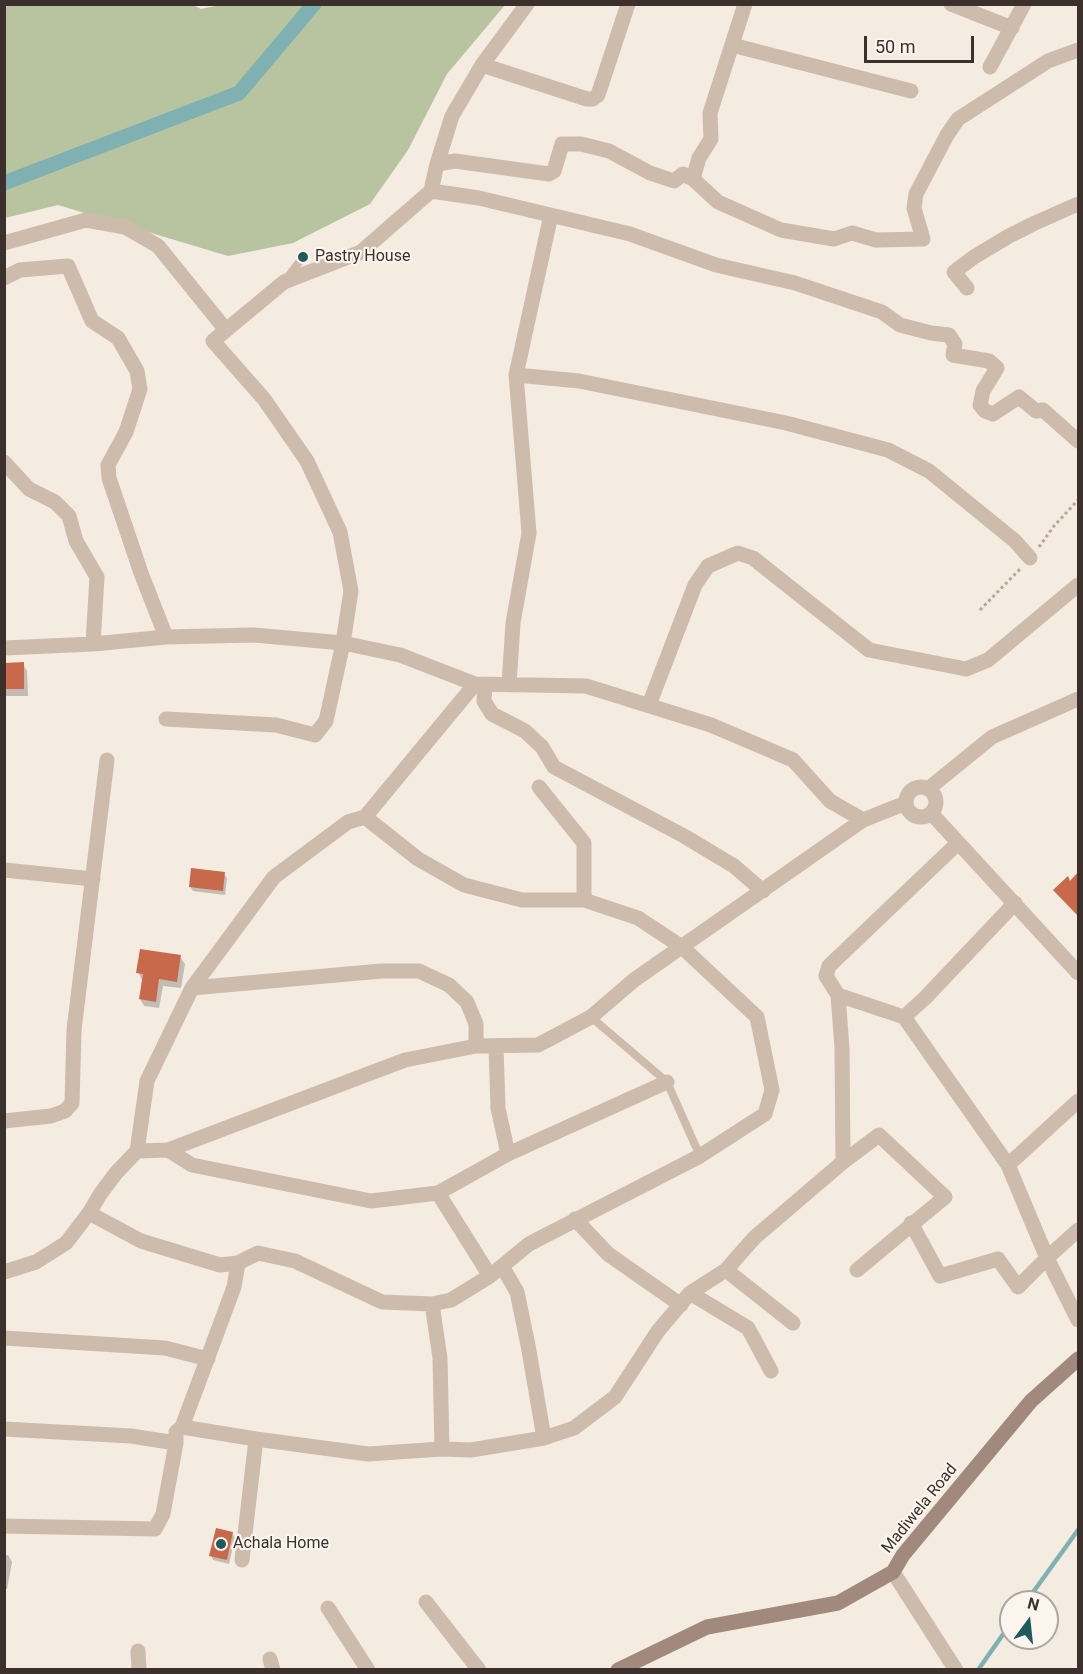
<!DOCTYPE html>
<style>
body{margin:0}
#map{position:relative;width:1083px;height:1674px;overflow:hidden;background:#f4ebe1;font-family:Roboto,sans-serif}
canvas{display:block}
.frame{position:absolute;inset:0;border:6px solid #3b302b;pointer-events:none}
.north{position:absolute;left:999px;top:1590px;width:60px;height:60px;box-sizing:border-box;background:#fbf5ee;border:2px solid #aea6a0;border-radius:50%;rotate:15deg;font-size:16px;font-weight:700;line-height:24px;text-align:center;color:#3b302b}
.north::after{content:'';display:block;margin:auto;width:21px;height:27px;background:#1f5a5e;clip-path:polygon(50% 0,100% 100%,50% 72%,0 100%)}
.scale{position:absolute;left:864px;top:36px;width:110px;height:27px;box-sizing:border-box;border:3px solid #3b302b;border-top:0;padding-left:8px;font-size:18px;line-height:21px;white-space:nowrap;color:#3b302b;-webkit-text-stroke:4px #fbf5ee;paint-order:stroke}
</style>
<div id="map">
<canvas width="1083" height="1674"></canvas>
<div class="frame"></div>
<div class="north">N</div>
<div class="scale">50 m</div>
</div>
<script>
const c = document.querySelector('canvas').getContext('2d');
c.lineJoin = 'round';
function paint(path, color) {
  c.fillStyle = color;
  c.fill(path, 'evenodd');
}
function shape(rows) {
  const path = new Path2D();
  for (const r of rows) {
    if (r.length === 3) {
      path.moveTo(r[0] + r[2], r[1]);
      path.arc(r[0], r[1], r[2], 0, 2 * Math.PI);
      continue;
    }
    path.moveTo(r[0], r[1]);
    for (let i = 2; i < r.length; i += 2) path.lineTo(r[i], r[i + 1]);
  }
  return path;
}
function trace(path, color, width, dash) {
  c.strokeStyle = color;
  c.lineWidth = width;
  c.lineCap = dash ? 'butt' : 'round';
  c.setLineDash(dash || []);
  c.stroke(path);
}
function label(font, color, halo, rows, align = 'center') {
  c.font = font + ' Roboto,sans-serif';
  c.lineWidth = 4.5;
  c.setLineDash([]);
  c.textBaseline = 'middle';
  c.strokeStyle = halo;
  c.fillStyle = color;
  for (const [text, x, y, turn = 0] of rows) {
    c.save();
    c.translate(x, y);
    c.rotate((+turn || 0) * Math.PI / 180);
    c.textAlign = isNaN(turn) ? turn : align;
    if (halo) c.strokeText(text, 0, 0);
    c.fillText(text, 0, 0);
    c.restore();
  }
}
paint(shape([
 [191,4,201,9,225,4,505,5,447,74,408,150,370,204,293,243,228,256,58,205,5,218,4,5]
]), '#b8c4a0');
paint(shape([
 [4,664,23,664,27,671,28,696,4,696],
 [224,874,227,878,225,895,193,891,190,886],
 [180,957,185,964,181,988,163,986,159,1008,144,1006,140,999,142,980,138,972],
 [232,1533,235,1538,229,1564,213,1560,211,1555],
 [4,1555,8,1555,12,1562,7,1589,4,1589]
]), '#0003');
trace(shape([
 [1026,1602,1078,1530],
 [978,1670,1011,1623]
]), '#7fb0b2', 4.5);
trace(shape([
 [4,183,239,93,314,4]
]), '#7fb0b2', 15);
paint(shape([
 [24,662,24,689,4,689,4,663],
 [191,868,225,872,223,891,189,887],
 [1078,872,1078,916,1053,890,1068,876,1070,881],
 [140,949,181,955,177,982,159,979,156,1002,139,999,143,974,136,973],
 [216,1528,233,1532,227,1560,209,1556]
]), '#c8694b');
trace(shape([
 [1039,547,1054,526,1078,500],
 [980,610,1021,568]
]), '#b9a596', 3, [3, 3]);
trace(shape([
 [287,278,303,257],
 [591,1017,667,1082,700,1156]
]), '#cdbbac', 8);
trace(shape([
 [951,4,1012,28],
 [732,45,911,91],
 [482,65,587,99,593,99,598,95,628,4],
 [990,67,1024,4],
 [437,164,455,161,549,174,554,171,562,144,581,144,609,151,650,173,674,181,683,174,693,179,718,202,781,230,834,239,852,233,876,240,923,239,914,208,916,194,947,135,958,119,1048,61,1078,50],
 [693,179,699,158,711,139,710,113,745,4],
 [431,191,437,164,452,116,482,65,527,4],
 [4,243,86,220,125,227,158,246,226,330],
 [4,278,20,270,68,266,92,321,118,338,137,371,140,389,126,432,108,465,109,478,141,573,166,637],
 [967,288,954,272,974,257,1009,236,1035,223,1078,204],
 [516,375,551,215],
 [4,462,29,489,55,502,69,516,76,541,97,577,93,644],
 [4,648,93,644,166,637,254,635,343,643,400,655,475,684,586,686,711,725,793,760,830,801,863,820,906,803],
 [485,685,484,701,492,714,525,731,542,747,554,767,684,836,734,866,763,891],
 [509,685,513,623,529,533,516,375,579,381,786,423,888,450,929,471,1015,541,1030,558],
 [649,705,695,585,708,566,738,553,753,558,869,650,966,669,988,660,1078,585],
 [166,719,276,725,315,735,326,721,343,643,351,591,340,532,307,461,264,399,213,341,284,282,361,252,431,191,479,198,630,234,716,265,795,283,882,312,900,325,931,333,949,335,955,344,953,355,989,361,997,368,983,391,980,405,985,411,993,414,1019,397,1036,411,1043,410,1078,441],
 [539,787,584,843,584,900],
 [921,802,15],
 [928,789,992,737,1078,699],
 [931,813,1078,973],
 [958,843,829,966,826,976,838,995,904,1017,1008,1165,1047,1258,1078,1320],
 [4,870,93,879],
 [192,988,381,971,419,971,449,985,467,1002,476,1024,476,1046],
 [838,995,842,1048,843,1162],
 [904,1017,925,998,1015,903],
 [496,1046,498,1108,508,1154],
 [4,1121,51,1116,65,1111,72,1103,74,1030,107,760],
 [168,1150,192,1165,371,1201,438,1193,508,1154,667,1082],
 [137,1151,147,1081,192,988,274,877,348,822,365,817,475,684],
 [1008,1165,1078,1101],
 [438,1193,490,1276],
 [89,1213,141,1241,220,1265,238,1263,258,1253,295,1261,382,1302,432,1304,451,1300,490,1276,529,1244,700,1156,765,1114,772,1090,757,1017,682,947,638,918,584,900,522,900,464,885,418,859,365,817],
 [575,1219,608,1254,681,1305],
 [911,1223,940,1276,998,1259,1018,1287,1047,1258,1078,1230],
 [502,1266,517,1292,528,1345,544,1438],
 [726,1270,793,1323],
 [4,1272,36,1262,66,1243,89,1213,101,1193,116,1173,137,1151,168,1150,405,1060,476,1046,538,1045,591,1017,634,980,863,820],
 [690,1293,748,1328,771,1371],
 [432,1304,440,1358,442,1449],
 [4,1338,165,1348,208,1359],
 [182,1427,234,1287,238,1263],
 [4,1429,131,1436,176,1443,176,1432,182,1427,256,1439,368,1454,442,1449,471,1450,544,1438,574,1428,615,1397,658,1331,690,1293,726,1270,754,1238,843,1162,879,1135,945,1197,857,1270],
 [4,1526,155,1529,163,1514,176,1443],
 [242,1560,256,1439],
 [893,1572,956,1670],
 [426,1602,479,1670],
 [328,1608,368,1670],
 [138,1651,139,1670],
 [270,1659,273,1670]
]), '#cdbbac', 15);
trace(shape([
 [618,1670,707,1627,838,1603,893,1572,903,1555,1031,1401,1078,1359]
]), '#a18a7d', 15);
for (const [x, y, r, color] of [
 [303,257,6,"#1f5a5e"],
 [221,1544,6,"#1f5a5e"]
]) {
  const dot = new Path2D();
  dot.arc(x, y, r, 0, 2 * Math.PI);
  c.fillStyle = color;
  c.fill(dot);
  trace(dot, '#fbf5ee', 2);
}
label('16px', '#3b302b', '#fbf5ee', [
 ["Pastry House",315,257],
 ["Achala Home",233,1544]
], 'left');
label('16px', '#3b302b', '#fbf5ee', [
 ["Madiwela Road",920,1509,-51]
]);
</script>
